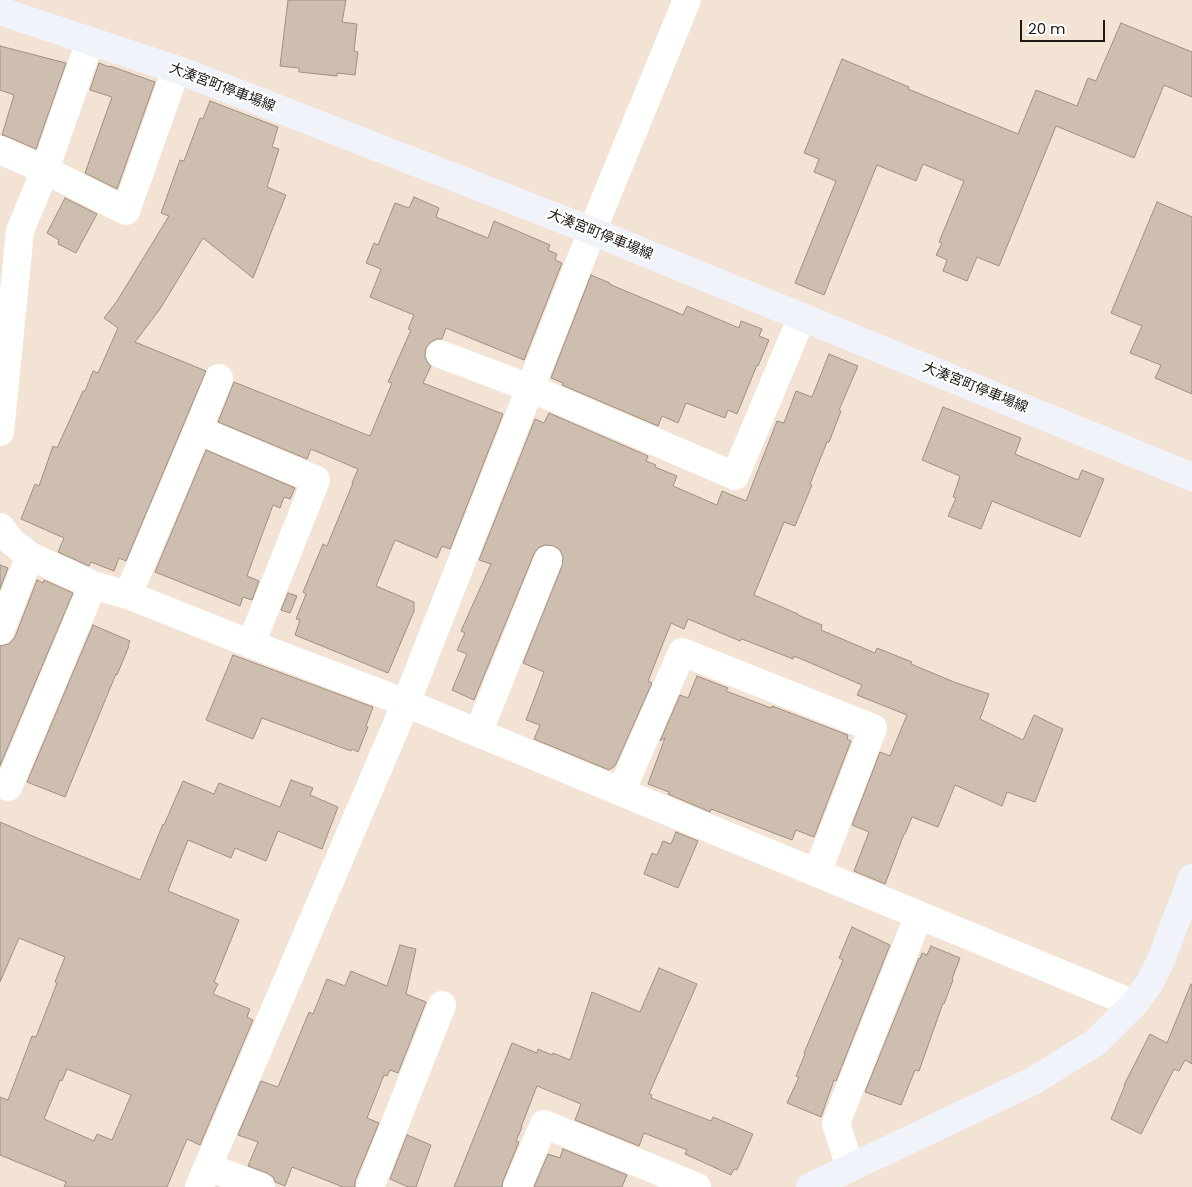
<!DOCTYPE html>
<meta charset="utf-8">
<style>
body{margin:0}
#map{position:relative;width:1192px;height:1187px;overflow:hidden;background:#f3e3d5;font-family:Poppins,sans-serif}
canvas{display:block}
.scale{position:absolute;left:1020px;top:20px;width:85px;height:22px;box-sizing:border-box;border:2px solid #1e1813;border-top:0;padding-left:6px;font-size:15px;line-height:18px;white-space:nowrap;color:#1e1813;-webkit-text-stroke:4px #fff;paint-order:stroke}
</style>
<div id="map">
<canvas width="1192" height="1187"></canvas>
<div class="scale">20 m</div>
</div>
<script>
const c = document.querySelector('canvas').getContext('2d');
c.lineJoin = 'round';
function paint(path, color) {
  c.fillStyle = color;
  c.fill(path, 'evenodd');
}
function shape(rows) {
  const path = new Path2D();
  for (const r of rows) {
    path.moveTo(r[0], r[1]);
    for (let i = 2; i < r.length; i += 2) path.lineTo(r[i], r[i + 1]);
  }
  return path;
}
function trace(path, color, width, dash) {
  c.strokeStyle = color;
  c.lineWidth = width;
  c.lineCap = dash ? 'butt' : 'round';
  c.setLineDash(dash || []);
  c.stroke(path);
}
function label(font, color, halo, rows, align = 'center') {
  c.font = font + ' Poppins,"Noto Sans JP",sans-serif';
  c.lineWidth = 4.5;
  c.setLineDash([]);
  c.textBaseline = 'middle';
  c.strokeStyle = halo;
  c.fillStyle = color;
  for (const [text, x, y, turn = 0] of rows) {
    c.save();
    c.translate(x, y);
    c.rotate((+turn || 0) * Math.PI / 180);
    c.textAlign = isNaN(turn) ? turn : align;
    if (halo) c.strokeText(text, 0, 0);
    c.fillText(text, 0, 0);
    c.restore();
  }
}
const building = shape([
 [288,0,346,0,342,22,357,24,354,51,358,52,355,75,337,73,337,76,299,72,299,68,280,66,288,0],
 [1121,23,1192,52,1192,97,1164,85,1134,158,1056,126,999,266,977,257,967,281,943,271,947,260,936,255,942,243,939,242,964,181,923,164,916,181,877,165,824,295,795,283,836,181,814,172,819,159,804,153,842,59,909,87,908,89,1018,134,1036,90,1077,106,1088,78,1096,81,1121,23],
 [0,46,66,63,36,149,6,136,2,135,14,95,0,90,0,46],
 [99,63,109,67,110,66,155,82,117,189,85,173,112,97,90,90,99,63],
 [210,101,278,127,272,147,279,149,267,187,286,195,253,278,203,238,160,309,135,342,206,371,126,561,119,558,114,571,91,562,89,566,58,552,64,538,21,519,35,484,39,486,53,446,57,448,83,391,85,391,93,371,98,373,118,328,104,318,117,301,169,216,161,213,180,160,184,161,200,118,203,119,210,101],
 [414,197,439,208,436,217,488,238,494,221,550,245,548,250,557,254,555,260,562,263,524,360,446,328,442,339,437,339,431,342,426,348,425,357,428,363,431,366,423,383,503,414,450,549,442,546,437,558,395,540,376,586,414,602,414,611,388,673,295,635,300,620,296,619,306,594,303,592,323,544,327,546,353,483,352,483,358,469,311,449,307,459,218,422,234,382,370,436,392,383,388,382,411,330,408,329,414,315,370,297,381,269,366,263,374,243,378,245,395,203,409,208,414,197],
 [65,198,97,214,76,253,58,244,59,240,47,233,65,198],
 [1157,202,1192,217,1192,394,1155,378,1161,365,1130,353,1142,326,1111,313,1157,202],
 [591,275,610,283,609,284,683,315,687,306,739,328,741,321,762,329,759,336,769,340,758,366,757,365,737,414,728,410,725,418,686,403,678,423,662,416,658,426,562,385,563,383,551,378,591,275],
 [829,354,858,366,839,410,841,411,829,442,827,442,810,484,812,485,795,526,784,522,754,595,798,614,798,615,822,625,821,630,875,653,877,648,912,662,911,664,954,682,989,694,980,719,1023,740,1034,715,1063,729,1035,802,1007,792,1002,806,955,785,938,827,912,817,905,834,904,834,885,884,854,871,869,832,852,825,880,752,890,756,907,715,857,695,862,685,794,656,793,659,742,639,740,641,688,619,684,629,671,623,648,681,652,683,615,766,609,770,534,739,540,725,526,720,544,672,523,663,562,566,563,557,560,550,554,546,545,545,538,548,534,554,474,700,452,690,467,654,457,650,465,633,461,631,491,564,479,560,535,419,544,423,549,413,648,456,646,461,656,465,655,467,677,476,673,486,717,505,722,491,746,501,777,421,784,423,796,391,812,397,829,354],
 [943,407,1021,438,1015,454,1078,480,1082,470,1104,479,1080,537,992,501,981,529,948,516,956,498,953,497,960,476,922,460,943,407],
 [206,450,295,488,290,499,284,497,280,508,273,505,247,576,259,581,252,600,243,597,240,606,155,572,206,450],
 [0,565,8,568,0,589,0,565],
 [37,580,43,583,44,580,73,593,0,766,0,646,9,644,15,637,37,580],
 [288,593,297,596,290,613,281,610,288,593],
 [93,625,130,641,128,646,129,646,117,675,116,674,65,797,27,782,93,625],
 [233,655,373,707,366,726,368,727,358,752,352,749,351,751,262,718,253,739,206,720,233,655],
 [697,676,728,688,726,691,771,708,772,706,848,735,847,739,851,741,814,837,796,830,792,840,711,809,710,812,668,794,669,792,648,784,665,738,660,741,680,695,688,698,697,676],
 [291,780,313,788,310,795,338,807,322,849,278,831,266,861,235,848,231,858,188,840,168,891,239,920,214,982,218,984,213,994,250,1009,247,1017,253,1020,200,1145,187,1139,167,1187,64,1187,66,1182,0,1155,0,1097,8,1100,32,1036,36,1037,57,983,55,982,65,957,19,938,0,982,0,822,42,840,140,880,163,824,164,825,183,781,214,794,219,783,280,807,291,780],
 [67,1069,131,1095,112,1140,97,1134,94,1141,44,1119,60,1080,62,1081,67,1069],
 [676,832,698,841,678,888,644,874,652,853,657,855,663,841,671,844,676,832],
 [852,927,890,945,836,1081,834,1080,821,1117,787,1103,799,1077,796,1076,805,1054,804,1053,843,960,839,958,852,927],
 [400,945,416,949,406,994,426,1002,398,1073,390,1070,387,1076,384,1075,367,1118,379,1123,355,1181,355,1187,343,1187,292,1167,285,1186,275,1182,273,1177,267,1173,248,1166,258,1142,238,1135,261,1081,278,1087,309,1012,313,1014,327,979,345,986,351,971,387,986,400,945],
 [931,946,960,958,952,979,953,980,944,1004,943,1003,919,1071,915,1070,901,1105,865,1092,919,958,920,959,922,953,927,955,931,946],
 [659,968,697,984,649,1094,652,1095,651,1098,711,1121,713,1117,753,1134,737,1170,734,1169,731,1175,685,1154,687,1150,644,1133,639,1146,575,1120,581,1104,537,1086,521,1127,522,1127,516,1141,519,1142,503,1181,502,1187,454,1187,512,1043,537,1053,538,1049,552,1055,553,1053,570,1060,592,992,640,1012,659,968],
 [1191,984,1192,985,1192,1064,1185,1060,1179,1071,1174,1069,1141,1134,1111,1119,1125,1085,1124,1085,1150,1034,1167,1043,1191,984],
 [407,1135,431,1145,416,1187,408,1187,390,1179,407,1135],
 [563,1149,627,1175,622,1187,534,1187,548,1154,560,1158,563,1149]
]);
paint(building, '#cdbeb0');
trace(building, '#9e8f82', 1);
trace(shape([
 [0,150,45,170,126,211,176,70],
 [440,354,530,388,735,476,802,317],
 [198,430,219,378],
 [0,432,20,231,45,170,90,41],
 [0,527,11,541,30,556,93,585,128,595,251,644,406,703,1134,1004],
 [128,595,198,430,316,480,251,644],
 [0,631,30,556],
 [478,733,548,560],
 [8,787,93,585],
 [621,792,682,652,873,728,817,873],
 [208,1167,261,1187],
 [850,1168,836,1123,919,915],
 [199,1187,406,703,592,231,687,0],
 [370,1187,442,1005],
 [517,1187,544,1124,697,1187]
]), '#fff', 28);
trace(shape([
 [0,11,184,72,592,231,1192,477],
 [810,1187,1033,1081,1096,1042,1134,1004,1149,984,1161,960,1192,878]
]), '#f0f3fa', 28);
label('14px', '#1e1813', '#fff', [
 ["大湊宮町停車場線",222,88,21],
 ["大湊宮町停車場線",600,235,22],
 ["大湊宮町停車場線",975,388,22]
]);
</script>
